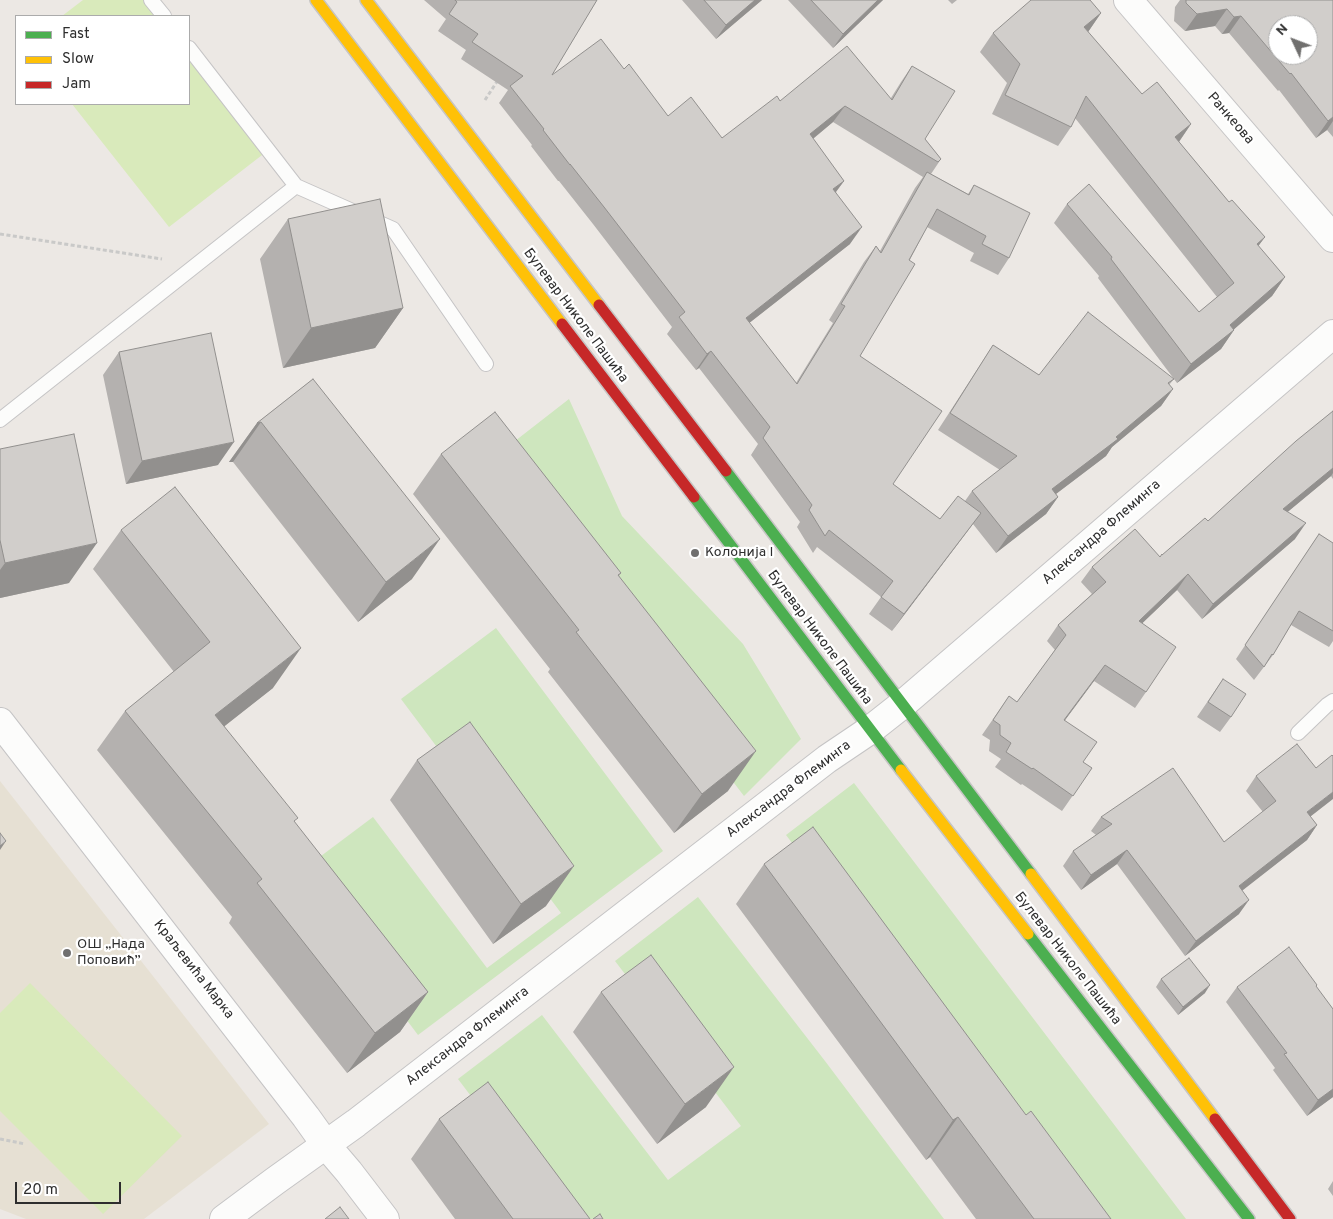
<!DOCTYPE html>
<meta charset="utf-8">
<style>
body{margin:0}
#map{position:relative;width:1333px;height:1219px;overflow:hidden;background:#ece8e4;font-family:Overpass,sans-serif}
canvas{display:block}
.legend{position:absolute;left:15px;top:15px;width:175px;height:90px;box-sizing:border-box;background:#fff;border:1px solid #ababab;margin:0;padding:6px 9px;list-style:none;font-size:15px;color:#2e2e2e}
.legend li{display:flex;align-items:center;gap:10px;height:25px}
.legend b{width:25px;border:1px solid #ababab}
.north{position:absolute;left:1268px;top:15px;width:50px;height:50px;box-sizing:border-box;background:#fff;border:1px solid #ababab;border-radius:50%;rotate:313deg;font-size:14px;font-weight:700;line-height:20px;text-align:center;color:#2e2e2e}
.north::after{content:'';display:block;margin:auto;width:18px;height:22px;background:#706f6e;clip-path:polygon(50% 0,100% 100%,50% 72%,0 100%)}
.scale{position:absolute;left:15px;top:1182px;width:106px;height:22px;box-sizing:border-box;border:2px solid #2e2e2e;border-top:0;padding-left:6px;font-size:15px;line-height:18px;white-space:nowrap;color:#2e2e2e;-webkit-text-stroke:4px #fff;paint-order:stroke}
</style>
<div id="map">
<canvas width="1333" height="1219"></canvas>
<ul class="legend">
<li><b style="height:6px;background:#4caf50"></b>Fast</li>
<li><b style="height:6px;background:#ffc107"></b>Slow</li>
<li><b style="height:6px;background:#c62828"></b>Jam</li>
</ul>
<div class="north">N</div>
<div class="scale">20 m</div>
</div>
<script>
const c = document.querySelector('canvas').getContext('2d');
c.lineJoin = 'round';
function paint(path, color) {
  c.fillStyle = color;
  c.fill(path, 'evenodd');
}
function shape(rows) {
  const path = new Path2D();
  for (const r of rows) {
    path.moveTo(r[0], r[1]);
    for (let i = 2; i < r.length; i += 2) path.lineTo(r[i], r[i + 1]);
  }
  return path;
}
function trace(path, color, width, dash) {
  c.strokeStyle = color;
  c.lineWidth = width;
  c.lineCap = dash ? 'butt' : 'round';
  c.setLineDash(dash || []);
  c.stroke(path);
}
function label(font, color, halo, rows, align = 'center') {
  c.font = font + ' Overpass,sans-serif';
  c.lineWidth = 4.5;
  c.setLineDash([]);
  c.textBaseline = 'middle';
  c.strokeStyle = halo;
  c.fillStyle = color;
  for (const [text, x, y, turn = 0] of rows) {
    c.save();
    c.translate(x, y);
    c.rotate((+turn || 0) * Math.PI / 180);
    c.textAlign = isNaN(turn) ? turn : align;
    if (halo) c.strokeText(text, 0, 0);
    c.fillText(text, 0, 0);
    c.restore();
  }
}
paint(shape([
 [0,781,269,1124,144,1219,26,1219,0,1209]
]), '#e6e0d3');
paint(shape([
 [569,399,622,516,743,644,801,739,744,796,488,462],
 [496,628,663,851,418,1035,297,874,373,817,487,968,561,913,401,699],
 [854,783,1186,1219,1077,1219,786,835],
 [698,897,825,1061,944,1219,564,1219,458,1079,542,1015,668,1180,741,1126,615,961]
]), '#cee6be');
paint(shape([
 [83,0,147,0,159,16,62,16],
 [189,54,266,152,169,227,72,104,189,104],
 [30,983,182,1136,103,1214,0,1111,0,1013]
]), '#d9eabb');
const lane = shape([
 [151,0,164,16],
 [189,48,296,186,393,229,486,364],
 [0,420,296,186],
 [1298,733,1327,705,1333,701]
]);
const street = shape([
 [1128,0,1333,238],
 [0,722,306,1117,326,1145,349,1172,385,1219],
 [224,1219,275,1181,356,1123,827,759,870,730,903,704,1333,334]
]);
const fast = shape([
 [726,471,1031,874],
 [694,497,901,770],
 [1028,934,1249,1219]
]);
const slow = shape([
 [316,0,562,324],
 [366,0,599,305],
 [901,770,1028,934],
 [1031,874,1215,1119]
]);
const jam = shape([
 [599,305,726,471],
 [562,324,694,497],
 [1215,1119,1290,1219]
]);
trace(lane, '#c5c4c5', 16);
trace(street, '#c5c4c5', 30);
trace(fast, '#c6c5c4', 14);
trace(slow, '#c6c5c4', 14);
trace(jam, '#c6c5c4', 14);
trace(shape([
 [485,100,498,80],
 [0,234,162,259],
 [0,1139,25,1144]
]), '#c9c9c8', 3, [4, 2.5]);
trace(lane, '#fcfcfb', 14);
trace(street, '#fcfcfb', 28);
trace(fast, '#4caf50', 11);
trace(slow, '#ffc107', 11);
trace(jam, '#c62828', 11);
paint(shape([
 [424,0,597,0,552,75,624,69,668,116,722,138,780,101,891,98,901,82,912,66,925,139,941,159,931,174,968,194,974,185,1009,258,998,275,970,261,974,253,927,227,860,356,893,484,940,519,965,501,972,491,1000,470,938,430,993,345,1039,375,1174,379,1169,385,1173,389,1161,406,1112,447,1106,456,1056,494,1058,497,1046,514,996,553,973,524,892,631,869,614,881,597,817,547,813,553,797,527,800,522,751,455,758,444,699,368,696,370,667,334,672,327,593,224,559,181,558,181,531,146,532,145,499,103,508,90,461,59,466,50,438,31,446,19],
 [833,122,923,177,915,188,880,251,876,246,864,262,829,320,833,323,796,383,749,323,850,244,836,192,844,181,813,139],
 [682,0,762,0,716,39],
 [788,0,883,0,833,48],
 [948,0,957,0,952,4],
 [1180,0,1333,0,1333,137,1327,130,1316,138,1279,90,1278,91,1229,33,1222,34,1215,26,1185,31,1174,21,1175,7],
 [1101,13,1088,32,1142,94,1191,124,1179,142,1229,202,1265,237,1258,246,1285,277,1272,296,1234,329,1234,330,1221,349,1177,383,1098,278,1099,276,1054,223,1067,204,1199,312,1217,297,1075,118,1071,127,1058,146,992,114,1007,83,980,52,993,33],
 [288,219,403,308,375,348,283,368,260,259],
 [119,352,218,465,126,484,103,375],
 [313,379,412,579,358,622,233,462,229,462,257,423],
 [1333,411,1333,479,1331,476,1287,512,1295,539,1202,619,1177,590,1142,623,1146,692,1135,708,1094,681,1065,720,1083,762,1092,768,1062,811,1022,784,1021,785,995,767,1001,759,989,751,990,740,982,735,1009,696,1017,702,1055,650,1047,641,1058,625,1092,594,1081,582,1092,567,1160,557,1162,555,1208,521],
 [0,449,69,583,0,598],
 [441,454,621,573,619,576,728,791,674,833,548,672,550,669,413,494],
 [121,530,273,688,224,726,295,823,428,992,400,1032,347,1073,229,923,232,917,97,750,125,711,174,672,93,569],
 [1319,534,1333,543,1333,641,1329,647,1291,625,1273,655,1254,680,1236,659],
 [1223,679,1231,717,1220,732,1197,717],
 [417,760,546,906,493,944,390,800],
 [1256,776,1310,817,1317,825,1307,840,1242,890,1239,914,1185,956,1117,864,1081,890,1063,866,1073,851,1096,835,1091,831,1101,817,1224,842,1263,812,1246,791],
 [764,864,1026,1115,1111,1219,976,1219,930,1157,926,1160,736,904],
 [1161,979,1205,993,1178,1015,1156,987],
 [1317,985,1316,987,1333,1009,1333,1097,1307,1116,1273,1070,1275,1068,1226,1002,1237,987],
 [601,992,706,1107,657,1144,573,1032],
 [439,1119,590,1219,455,1219,411,1159],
 [1333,1181,1333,1196,1328,1189]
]), '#b4b1af');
paint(shape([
 [755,0,762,0,716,39,726,25],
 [878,0,883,0,833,48,843,34],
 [1227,9,1215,26,1185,31,1197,14],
 [1101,13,1088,32,1084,27],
 [1241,16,1229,33,1222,34,1234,17],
 [845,106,833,122,798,151,810,134],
 [1333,117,1333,121,1327,130,1316,138,1328,121],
 [1191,124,1178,143,1175,137],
 [844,181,832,197,833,189],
 [862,227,850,244,734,335,746,318],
 [1265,237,1251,256,1257,244],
 [1285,277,1272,296,1223,339,1234,330,1221,349,1177,383,1191,364,1230,325],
 [403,308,375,348,283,368,311,328],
 [711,351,699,368,696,370,707,354],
 [1173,389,1161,406,1112,447,1106,456,1040,506,1052,489,1116,437],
 [261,422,233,462,229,462,257,423],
 [234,442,218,465,126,484,142,461],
 [1333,468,1333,473,1331,476,1272,525,1283,509],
 [1058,497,1046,514,996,553,1008,536],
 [981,513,969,529,892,631,904,614],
 [1306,523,1295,539,1202,619,1213,604],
 [440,539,412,579,358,622,386,582],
 [97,543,69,583,0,598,0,570,5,563],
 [1188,574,1177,590,1128,637,1139,621],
 [301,648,273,688,188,755,215,715],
 [1105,665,1094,681,1054,735,1064,720],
 [756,751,728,791,674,833,702,794],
 [1333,792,1333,799,1297,827,1307,812],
 [1317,825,1307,840,1229,901,1239,886],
 [6,841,0,850,0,846],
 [1127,850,1117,864,1081,890,1091,875],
 [574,866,546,906,493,944,521,904],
 [1249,900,1239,914,1185,956,1196,941],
 [1210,985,1205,993,1178,1015,1183,1007],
 [428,992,400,1032,347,1073,375,1033],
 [734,1067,706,1107,657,1144,685,1104],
 [1333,1089,1333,1097,1307,1116,1318,1100],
 [958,1117,930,1157,926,1160,953,1120]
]), '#92908e');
const building = shape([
 [455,0,597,0,552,75,601,39,624,69,629,64,668,116,691,97,722,138,777,96,780,101,847,46,892,100,912,66,955,91,925,139,941,159,938,162,845,106,810,134,844,181,833,189,862,227,746,318,797,384,845,306,841,304,876,246,881,253,927,172,969,195,974,185,1030,213,1009,258,982,244,986,236,937,209,909,260,915,264,860,356,942,411,893,484,940,519,958,496,981,513,904,614,881,597,893,581,829,530,825,536,809,510,812,505,763,438,770,427,711,351,707,354,679,317,685,312,604,207,570,164,570,165,543,130,544,129,510,86,523,76,472,42,478,34,449,14,457,2,455,0],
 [704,0,755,0,726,25,704,0],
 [811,0,878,0,843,34,811,0],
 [1031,0,1090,0,1101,13,1084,27,1142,94,1157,82,1191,124,1175,137,1229,202,1232,200,1265,237,1257,244,1285,277,1230,325,1234,330,1191,364,1111,259,1112,257,1067,204,1089,184,1199,312,1234,283,1086,96,1071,127,1005,95,1020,64,993,33,1031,0],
 [1186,0,1333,0,1333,117,1328,121,1291,73,1290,74,1241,16,1234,17,1227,9,1197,14,1186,3,1186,0],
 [1278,25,1308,25,1308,55,1278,55,1278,25],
 [380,199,403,308,311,328,288,219,380,199],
 [1088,312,1174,379,1168,383,1173,389,1116,437,1118,439,1052,489,1058,497,1008,536,972,491,1017,456,950,413,993,345,1039,375,1088,312],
 [211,333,234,442,142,461,119,352,211,333],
 [313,379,440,539,386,582,261,422,257,423,313,379],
 [1333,411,1333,468,1283,509,1306,523,1213,604,1188,574,1139,621,1176,647,1146,692,1105,665,1064,720,1097,742,1083,762,1092,768,1073,796,1033,768,1032,769,1006,752,1011,743,1000,735,1000,725,993,720,1009,696,1017,702,1066,635,1058,625,1106,582,1092,567,1135,529,1160,557,1162,554,1162,555,1205,518,1208,521,1296,441,1333,411],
 [495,412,621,573,618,575,756,751,702,794,576,632,579,630,441,454,495,412],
 [74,434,97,543,5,563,0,540,0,449,74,434],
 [175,487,301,648,215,715,298,818,294,821,428,992,375,1033,257,883,262,879,125,711,210,642,121,530,175,487],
 [1319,534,1333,543,1333,631,1299,611,1273,655,1272,654,1264,667,1245,645,1319,534],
 [1223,679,1246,694,1231,717,1208,702,1223,679],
 [470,722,574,866,521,904,417,760,470,722],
 [1297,744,1316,768,1332,755,1333,756,1333,792,1307,812,1317,825,1239,886,1249,900,1196,941,1127,850,1091,875,1073,851,1112,824,1101,817,1173,768,1224,842,1276,801,1256,776,1297,744],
 [813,827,1026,1115,1031,1111,1111,1219,1034,1219,958,1117,953,1120,764,864,813,827],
 [0,833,6,841,0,846,0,833],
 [1289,947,1317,985,1316,986,1333,1009,1333,1089,1318,1100,1284,1054,1287,1053,1237,987,1289,947],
 [651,955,734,1067,685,1104,601,992,651,955],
 [1189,958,1210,985,1183,1007,1161,979,1189,958],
 [488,1082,590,1219,513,1219,439,1119,488,1082],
 [340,1207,349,1219,325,1219,340,1207],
 [600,1214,603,1219,593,1219,600,1214]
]);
paint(building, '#d1cecb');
trace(building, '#92908e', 1);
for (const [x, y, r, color] of [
 [695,553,5,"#706f6e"],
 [67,953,5,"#706f6e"]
]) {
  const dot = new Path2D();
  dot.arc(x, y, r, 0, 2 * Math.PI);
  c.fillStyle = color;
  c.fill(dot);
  trace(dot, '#fff', 2);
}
label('14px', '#2e2e2e', '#fff', [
 ["Ранкеова",1230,119,49],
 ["Булевар Николе Пашића",575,316,53],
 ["Александра Флеминга",1102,533,-41],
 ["Булевар Николе Пашића",819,638,53],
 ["Александра Флеминга",789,790,-37],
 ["Булевар Николе Пашића",1067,959,52],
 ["Краљевића Марка",193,970,52],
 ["Александра Флеминга",468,1037,-38]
]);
label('14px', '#2e2e2e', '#fff', [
 ["Колонија I",705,553],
 ["ОШ „Нада",77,945],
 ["Поповић”",77,961]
], 'left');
</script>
